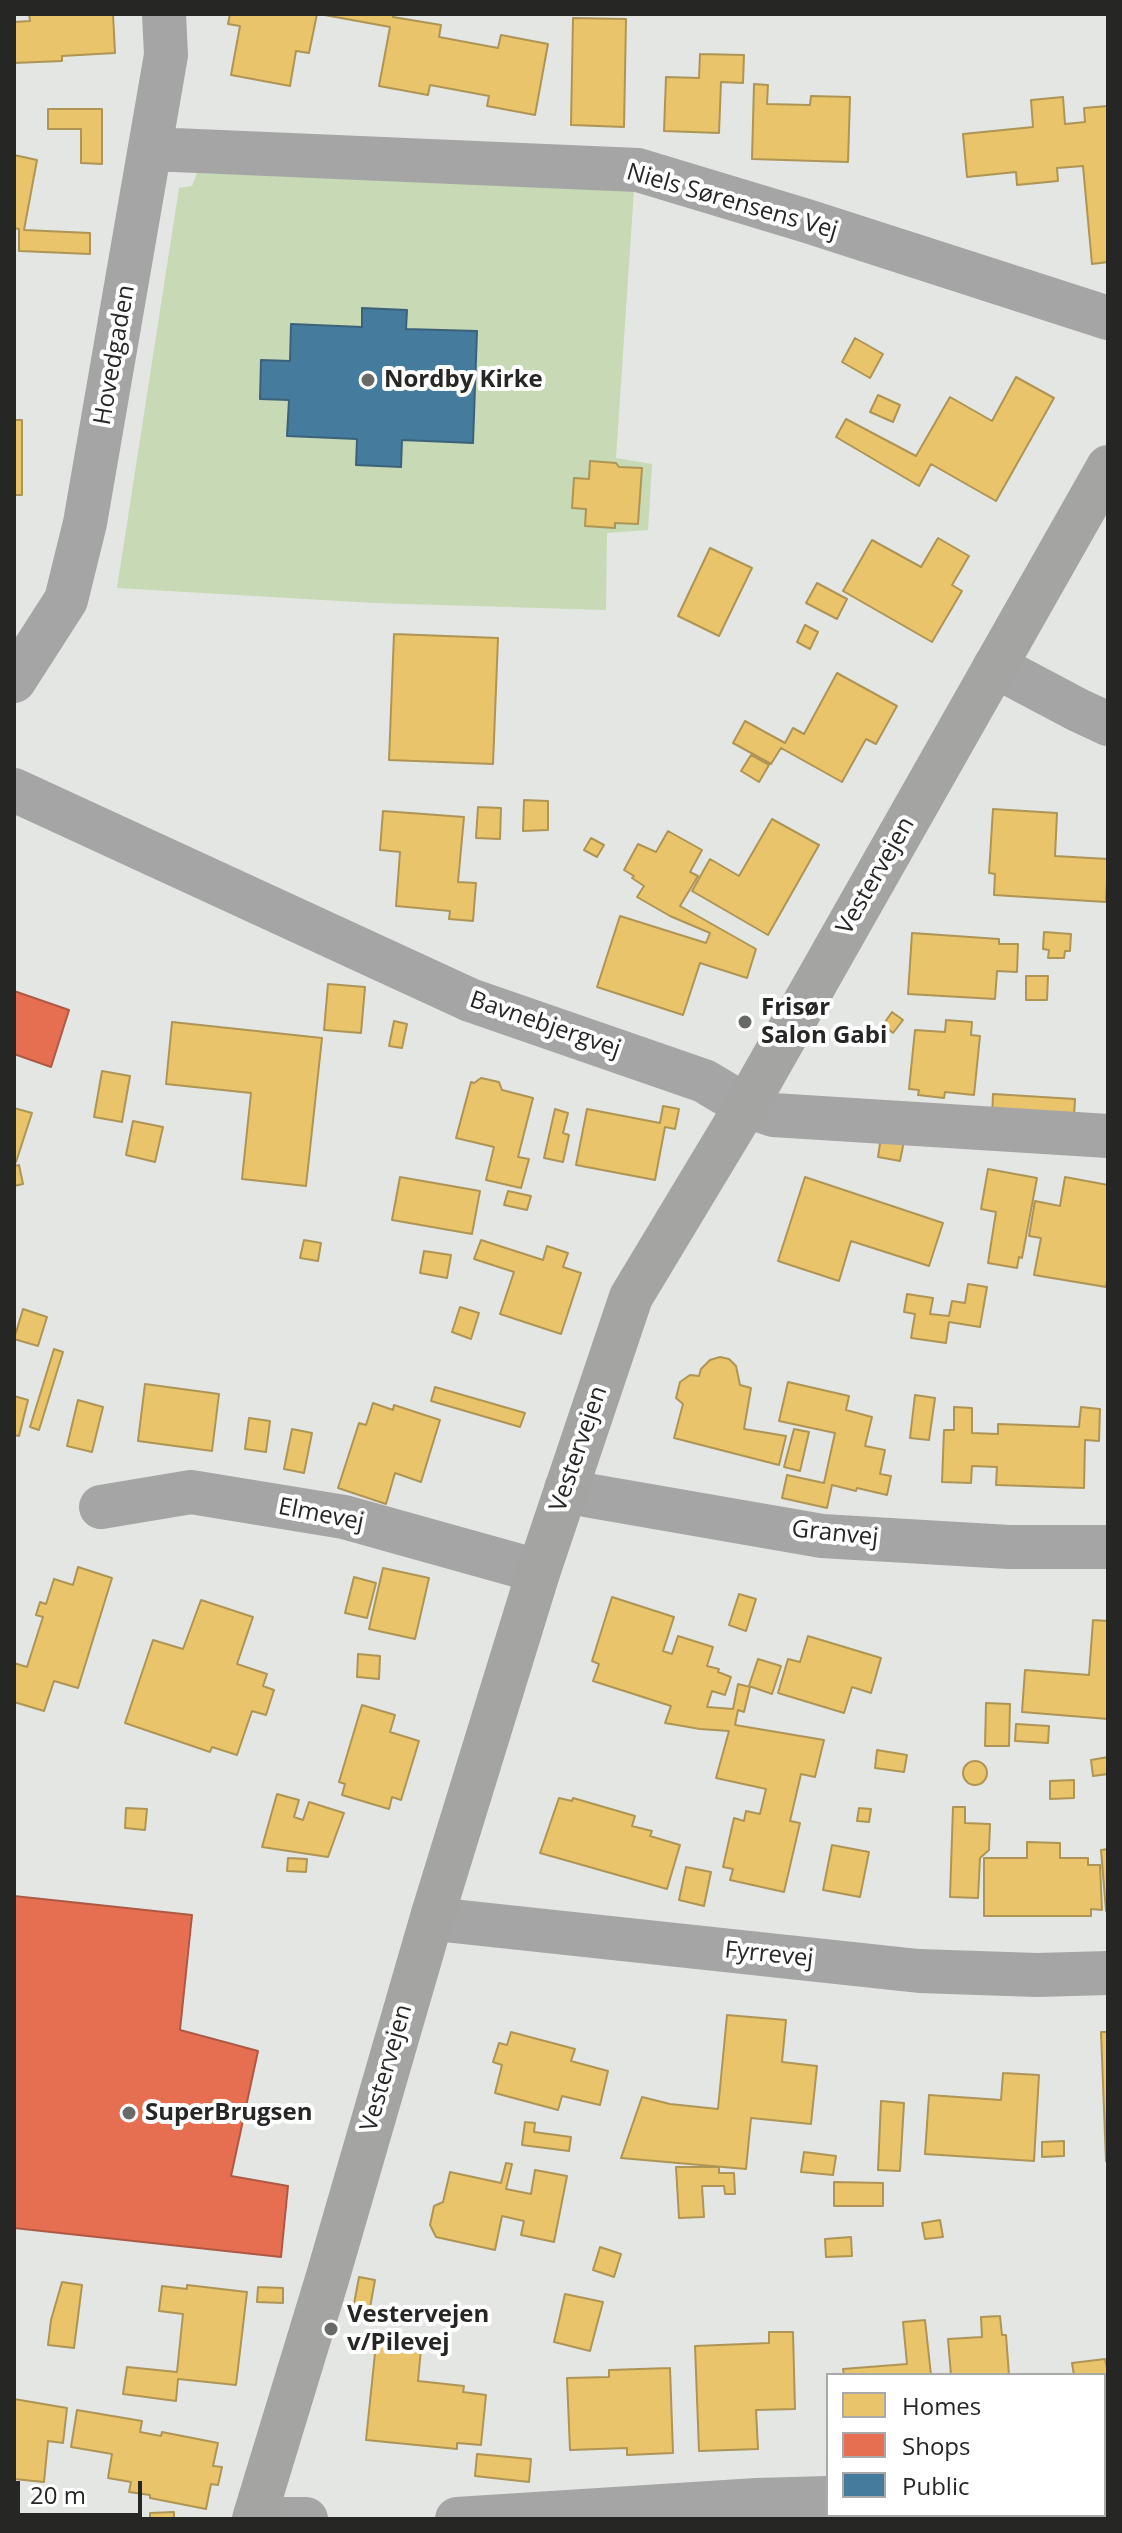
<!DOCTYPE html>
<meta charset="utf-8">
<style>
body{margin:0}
#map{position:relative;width:1122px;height:2533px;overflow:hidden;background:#e4e6e3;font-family:"Open Sans",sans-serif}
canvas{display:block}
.frame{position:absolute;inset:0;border:16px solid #262725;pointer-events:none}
.legend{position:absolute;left:826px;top:2373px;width:280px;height:144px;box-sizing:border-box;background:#fff;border:2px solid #a8a9a8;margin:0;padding:10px 14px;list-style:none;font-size:24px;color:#262725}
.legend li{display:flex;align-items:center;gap:16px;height:40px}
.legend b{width:40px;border:2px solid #a8a9a8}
.scale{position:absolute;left:16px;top:2481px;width:126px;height:36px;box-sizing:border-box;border:4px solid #262725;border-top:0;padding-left:10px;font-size:24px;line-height:28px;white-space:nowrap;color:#262725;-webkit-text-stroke:6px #fff;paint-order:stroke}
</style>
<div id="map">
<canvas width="1122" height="2533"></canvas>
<div class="frame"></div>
<ul class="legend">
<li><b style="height:22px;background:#e9c46a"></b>Homes</li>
<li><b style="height:22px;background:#e76f51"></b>Shops</li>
<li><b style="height:22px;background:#457b9d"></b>Public</li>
</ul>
<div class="scale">20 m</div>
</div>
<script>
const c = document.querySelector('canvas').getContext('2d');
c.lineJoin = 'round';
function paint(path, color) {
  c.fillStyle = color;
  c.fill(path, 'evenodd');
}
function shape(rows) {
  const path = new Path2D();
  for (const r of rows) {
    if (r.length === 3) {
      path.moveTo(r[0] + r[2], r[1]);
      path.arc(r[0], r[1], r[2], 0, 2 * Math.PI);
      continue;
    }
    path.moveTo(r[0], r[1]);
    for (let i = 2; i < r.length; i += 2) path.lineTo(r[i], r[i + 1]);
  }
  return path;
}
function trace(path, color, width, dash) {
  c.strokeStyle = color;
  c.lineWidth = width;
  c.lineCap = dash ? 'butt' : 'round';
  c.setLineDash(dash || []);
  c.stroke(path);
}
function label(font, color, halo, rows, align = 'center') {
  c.font = font + ' "Open Sans",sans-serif';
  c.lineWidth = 8;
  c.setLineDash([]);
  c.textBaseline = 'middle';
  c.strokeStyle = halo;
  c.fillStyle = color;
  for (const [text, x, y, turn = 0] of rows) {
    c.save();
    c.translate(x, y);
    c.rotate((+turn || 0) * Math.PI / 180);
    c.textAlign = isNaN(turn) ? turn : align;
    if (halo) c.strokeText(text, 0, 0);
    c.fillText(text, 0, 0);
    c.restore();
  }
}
paint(shape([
 [197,173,634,190,616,458,652,464,648,530,607,533,606,610,374,603,117,588,179,188,192,186]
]), '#c8d9b6');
const homes = shape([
 [29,14,113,14,115,53,62,56,62,61,14,63,14,22,30,21,29,14],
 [230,14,317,14,309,53,296,51,290,86,231,75,240,26,228,24,230,14],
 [319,14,394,14,393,17,441,25,439,37,498,48,501,35,548,44,535,115,487,106,489,96,430,85,428,95,379,86,390,27,319,14],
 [573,18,626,19,624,127,571,125,573,18],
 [700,54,744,55,743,83,721,82,719,133,664,131,666,77,699,78,700,54],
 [754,84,768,85,767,104,810,105,811,96,850,97,848,162,752,159,754,84],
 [1063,97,1065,124,1085,122,1084,108,1108,106,1108,262,1092,264,1083,166,1057,168,1058,181,1017,185,1016,172,967,177,963,134,1033,127,1031,100,1063,97],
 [48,109,102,109,102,164,81,163,81,129,48,129,48,109],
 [14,155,37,160,24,230,90,233,90,254,19,251,19,229,14,228,14,155],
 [855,338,883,354,870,378,842,362,855,338],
 [1016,377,1054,398,996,501,931,464,919,486,836,437,846,419,916,456,950,397,992,421,1016,377],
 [878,395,900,405,893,422,870,412,878,395],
 [14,420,22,420,22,495,14,495,14,420],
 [590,461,616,463,619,467,642,468,638,524,615,523,615,528,585,526,586,509,572,508,574,478,589,479,590,461],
 [938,538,969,556,952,585,962,591,932,642,843,591,872,540,921,567,938,538],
 [710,548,752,568,719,636,678,616,710,548],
 [817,583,847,599,837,619,806,603,817,583],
 [805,625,818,632,810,649,797,642,805,625],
 [394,634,498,638,493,764,389,760,394,634],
 [837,673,897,706,876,744,866,739,842,782,781,748,771,764,733,743,745,721,785,743,793,728,804,734,837,673],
 [751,755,769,765,759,782,741,771,751,755],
 [524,800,548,801,548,830,523,831,524,800],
 [478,807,501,808,500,839,476,838,478,807],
 [993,809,1057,813,1055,856,1108,859,1106,902,994,895,995,874,989,873,993,809],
 [383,811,464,817,458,882,476,883,473,921,449,919,450,911,396,906,400,852,380,850,383,811],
 [772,819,819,845,768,935,692,891,710,859,739,876,772,819],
 [668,831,702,850,690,872,698,876,680,906,756,949,747,978,700,963,683,1015,597,987,620,916,706,943,710,933,670,916,637,897,644,886,632,878,634,876,624,870,638,844,656,852,668,831],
 [591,838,604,845,597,857,584,850,591,838],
 [1044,932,1071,934,1070,951,1065,951,1064,958,1048,958,1049,950,1043,949,1044,932],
 [912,933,999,939,999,944,1018,944,1017,972,997,971,995,999,908,994,912,933],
 [1026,976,1048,976,1047,1000,1026,1000,1026,976],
 [328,984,365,987,361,1033,324,1030,328,984],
 [892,1012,903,1020,893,1033,883,1025,892,1012],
 [946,1020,972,1022,971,1035,980,1036,974,1095,945,1092,944,1098,918,1095,919,1090,909,1089,915,1030,945,1032,946,1020],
 [394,1021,407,1024,402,1048,389,1046,394,1021],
 [172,1022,322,1038,306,1186,242,1179,251,1093,166,1084,172,1022],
 [102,1071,130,1076,122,1122,94,1117,102,1071],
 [481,1078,499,1082,502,1090,533,1098,518,1157,529,1159,521,1188,486,1180,494,1147,456,1138,471,1082,474,1083,481,1078],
 [993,1094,1075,1099,1074,1116,992,1118,993,1094],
 [663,1106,679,1109,675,1129,665,1127,655,1180,576,1165,587,1109,660,1123,663,1106],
 [14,1108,32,1113,16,1162,14,1162,14,1108],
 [555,1109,568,1113,563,1133,569,1135,563,1162,544,1158,555,1109],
 [133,1121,163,1127,155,1162,126,1155,133,1121],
 [881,1137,904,1141,900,1161,878,1157,881,1137],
 [19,1165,23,1184,14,1186,14,1166,19,1165],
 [988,1169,1037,1178,1022,1258,1019,1257,1017,1268,988,1263,996,1212,981,1209,988,1169],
 [400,1177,480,1191,472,1234,392,1220,400,1177],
 [805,1177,943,1223,929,1266,851,1241,839,1281,778,1261,805,1177],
 [1065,1177,1108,1185,1108,1275,1106,1287,1034,1275,1041,1238,1029,1236,1035,1201,1060,1206,1065,1177],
 [508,1191,531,1196,527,1210,504,1205,508,1191],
 [304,1240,321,1243,318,1261,300,1258,304,1240],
 [481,1240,543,1260,547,1246,568,1253,563,1267,581,1273,561,1334,500,1314,514,1272,474,1259,481,1240],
 [424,1251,451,1255,447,1278,420,1273,424,1251],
 [968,1284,987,1287,980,1327,949,1322,946,1343,911,1338,915,1314,904,1312,907,1294,933,1298,930,1314,949,1316,952,1301,965,1303,968,1284],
 [460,1307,479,1313,471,1339,452,1332,460,1307],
 [23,1309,47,1317,38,1346,14,1339,23,1309],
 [54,1349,63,1352,39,1430,30,1427,54,1349],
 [720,1357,729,1359,736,1366,740,1385,751,1388,744,1429,786,1436,779,1465,674,1438,683,1404,676,1398,680,1382,690,1375,699,1376,701,1369,710,1360,720,1357],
 [788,1382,849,1396,846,1410,872,1417,865,1446,885,1450,880,1474,891,1476,887,1495,857,1488,856,1491,832,1485,827,1508,782,1498,787,1475,824,1483,835,1433,779,1421,788,1382],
 [145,1384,219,1394,212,1451,138,1441,145,1384],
 [435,1387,525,1413,520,1427,431,1401,435,1387],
 [915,1395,935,1398,929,1440,910,1438,915,1395],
 [14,1396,28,1400,19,1436,14,1435,14,1396],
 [78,1400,103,1407,92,1452,67,1446,78,1400],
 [373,1403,393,1410,394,1405,440,1420,421,1482,395,1473,386,1504,338,1488,359,1423,366,1425,373,1403],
 [954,1407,972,1408,972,1433,998,1434,998,1424,1079,1427,1081,1407,1100,1409,1099,1441,1085,1440,1084,1488,996,1485,997,1467,972,1466,971,1483,942,1482,944,1430,954,1430,954,1407],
 [249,1418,270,1421,266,1452,245,1449,249,1418],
 [292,1429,312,1433,304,1473,284,1469,292,1429],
 [794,1429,809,1432,800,1471,784,1467,794,1429],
 [78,1567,112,1578,78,1688,54,1681,44,1711,14,1702,14,1663,27,1667,43,1617,36,1615,40,1602,46,1604,54,1579,73,1585,78,1567],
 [383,1568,429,1578,415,1639,369,1629,383,1568],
 [354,1577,376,1583,367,1618,345,1613,354,1577],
 [739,1594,756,1599,746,1631,729,1625,739,1594],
 [612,1597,674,1617,663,1651,672,1654,678,1636,713,1647,707,1666,719,1669,718,1672,731,1677,725,1695,712,1691,707,1707,733,1709,738,1684,750,1687,744,1712,738,1710,735,1725,824,1740,815,1777,801,1774,790,1821,800,1823,784,1892,730,1880,733,1869,723,1867,734,1818,744,1821,746,1811,760,1814,766,1789,716,1778,729,1731,700,1729,665,1723,671,1706,593,1681,599,1664,592,1661,612,1597],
 [201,1600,253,1617,237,1664,267,1674,263,1686,274,1690,266,1715,252,1711,237,1755,212,1747,210,1752,125,1723,153,1640,183,1649,201,1600],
 [1093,1620,1108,1621,1108,1719,1022,1712,1025,1670,1089,1675,1093,1620],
 [808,1636,881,1658,871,1693,852,1687,844,1713,778,1693,788,1659,800,1662,808,1636],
 [358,1654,380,1656,379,1679,357,1677,358,1654],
 [758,1659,781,1666,772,1694,749,1686,758,1659],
 [986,1703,1010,1704,1009,1746,985,1746,986,1703],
 [362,1705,395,1715,390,1732,419,1741,401,1800,392,1797,389,1809,342,1795,345,1784,339,1782,362,1705],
 [1016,1724,1049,1726,1048,1743,1015,1741,1016,1724],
 [877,1750,907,1755,904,1772,875,1768,877,1750],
 [1108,1757,1108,1774,1093,1776,1091,1760,1108,1757],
 [975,1773,12],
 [1074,1780,1074,1798,1050,1799,1050,1781,1074,1780],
 [277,1794,299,1800,294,1817,303,1820,309,1802,344,1813,328,1857,262,1847,277,1794],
 [559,1798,572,1801,573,1798,635,1816,632,1826,652,1831,650,1836,680,1845,667,1889,540,1853,559,1798],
 [953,1807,965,1807,965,1823,990,1824,989,1850,980,1858,978,1898,950,1897,953,1807],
 [126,1808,147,1809,145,1830,125,1828,126,1808],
 [859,1808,871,1809,869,1822,857,1821,859,1808],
 [1027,1842,1060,1843,1060,1858,1088,1858,1088,1865,1100,1865,1102,1910,1091,1909,1091,1916,984,1916,984,1858,1027,1858,1027,1842],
 [832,1845,869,1852,860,1897,823,1890,832,1845],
 [1108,1849,1108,1911,1106,1911,1101,1850,1108,1849],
 [288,1858,307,1859,306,1872,287,1871,288,1858],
 [686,1867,711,1872,704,1906,679,1900,686,1867],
 [727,2015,786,2020,782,2062,817,2066,811,2124,751,2118,746,2169,621,2158,642,2097,670,2104,718,2109,727,2015],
 [511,2032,575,2049,571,2061,608,2071,600,2105,562,2096,558,2110,495,2093,502,2065,493,2062,499,2043,507,2045,511,2032],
 [1101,2032,1108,2032,1106,2161,1101,2032],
 [1003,2073,1039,2075,1034,2161,925,2154,929,2095,1001,2100,1003,2073],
 [881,2101,904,2103,900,2171,878,2170,881,2101],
 [525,2122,535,2123,534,2132,571,2137,569,2151,522,2145,525,2122],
 [1064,2141,1064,2156,1042,2157,1042,2142,1064,2141],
 [804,2152,836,2156,833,2175,801,2172,804,2152],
 [506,2163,512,2164,506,2189,531,2194,535,2170,567,2176,554,2242,521,2235,524,2221,502,2216,495,2250,436,2237,430,2225,434,2206,443,2202,450,2172,501,2183,506,2163],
 [676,2167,719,2167,719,2173,734,2173,735,2194,725,2194,724,2186,702,2186,704,2217,679,2218,676,2167],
 [834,2182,883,2183,883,2206,834,2206,834,2182],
 [940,2220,943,2237,925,2239,922,2223,940,2220],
 [851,2237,852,2256,826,2257,825,2239,851,2237],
 [600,2247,621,2254,614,2277,593,2270,600,2247],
 [359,2277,375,2280,369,2313,353,2309,359,2277],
 [62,2282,82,2285,74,2348,48,2345,51,2320,62,2282],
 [187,2285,247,2292,236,2385,178,2379,176,2401,123,2394,127,2367,177,2372,183,2314,159,2311,162,2286,187,2289,187,2285],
 [258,2287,283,2288,283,2303,257,2302,258,2287],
 [565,2294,603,2302,590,2351,554,2342,565,2294],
 [1000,2316,1002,2335,1006,2335,1009,2375,951,2375,948,2339,982,2337,981,2317,1000,2316],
 [925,2320,931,2375,844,2375,843,2369,907,2364,903,2322,925,2320],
 [769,2332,793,2332,795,2409,756,2410,758,2449,699,2451,695,2346,769,2343,769,2332],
 [377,2334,422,2338,418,2381,464,2386,463,2392,486,2395,481,2445,457,2443,457,2449,366,2440,377,2334],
 [1105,2359,1108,2373,1108,2436,1104,2437,1104,2375,1074,2375,1072,2363,1105,2359],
 [670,2368,673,2453,627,2455,627,2448,570,2450,567,2378,609,2377,609,2370,670,2368],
 [14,2399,67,2408,63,2443,48,2441,44,2482,14,2479,14,2399],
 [77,2410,142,2421,140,2432,161,2436,162,2432,218,2443,213,2466,222,2467,218,2485,211,2484,206,2509,150,2498,150,2495,129,2492,131,2482,108,2478,112,2454,71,2447,77,2410],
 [477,2454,531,2459,529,2482,475,2476,477,2454],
 [174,2512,174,2519,150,2519,150,2513,174,2512]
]);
paint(homes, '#e9c46a');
trace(homes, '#ae9555', 2);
const shops = shape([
 [14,991,69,1010,51,1067,14,1054,14,991],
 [14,1896,192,1915,180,2030,258,2051,231,2176,288,2186,281,2257,14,2228,14,1896]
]);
paint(shops, '#e76f51');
trace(shops, '#ad5944', 2);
const public = shape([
 [362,308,407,310,406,329,477,331,473,443,402,440,401,467,356,465,357,439,287,436,289,400,260,399,261,360,290,361,291,324,362,327,362,308]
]);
paint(public, '#457b9d');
trace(public, '#3c6279', 2);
trace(shape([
 [151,149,638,170,807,221,1108,318],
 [995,666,1078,710,1108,724],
 [14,681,66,600,85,523,166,55,164,14],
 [14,790,470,1000,704,1081,746,1106,773,1115,1108,1136],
 [566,1489,586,1495,822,1536,1009,1547,1108,1547],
 [101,1507,191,1492,344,1517,516,1565,538,1573],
 [433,1914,453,1921,919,1971,1037,1975,1108,1973],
 [1104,2490,1108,2490],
 [256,2513,279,2519,306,2519],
 [457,2519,757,2500,828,2498]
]), '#a5a5a5', 44);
trace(shape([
 [254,2519,328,2276,433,1914,538,1573,631,1297,746,1106,1108,467]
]), '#a4a5a3', 44);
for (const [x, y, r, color] of [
 [368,380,8,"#686a68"],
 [745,1022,8,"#686a68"],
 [129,2113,8,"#686a68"],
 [331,2329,8,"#686a68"]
]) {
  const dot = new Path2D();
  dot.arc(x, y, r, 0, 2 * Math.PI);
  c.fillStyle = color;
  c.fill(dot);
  trace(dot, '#fff', 3);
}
label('24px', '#262725', '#fff', [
 ["Niels Sørensens Vej",732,202,16],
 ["Hovedgaden",115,355,-80],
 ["Vestervejen",876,876,-60],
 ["Bavnebjergvej",545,1025,19],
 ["Vestervejen",579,1449,-71],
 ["Elmevej",321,1515,11],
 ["Granvej",835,1534,6],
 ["Fyrrevej",769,1955,6],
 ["Vestervejen",387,2068,-74]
]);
label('bold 24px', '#262725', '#fff', [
 ["Nordby Kirke",384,380],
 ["Frisør",761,1008],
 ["Salon Gabi",761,1036],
 ["SuperBrugsen",145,2113],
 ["Vestervejen",347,2315],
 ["v/Pilevej",347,2343]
], 'left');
</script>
